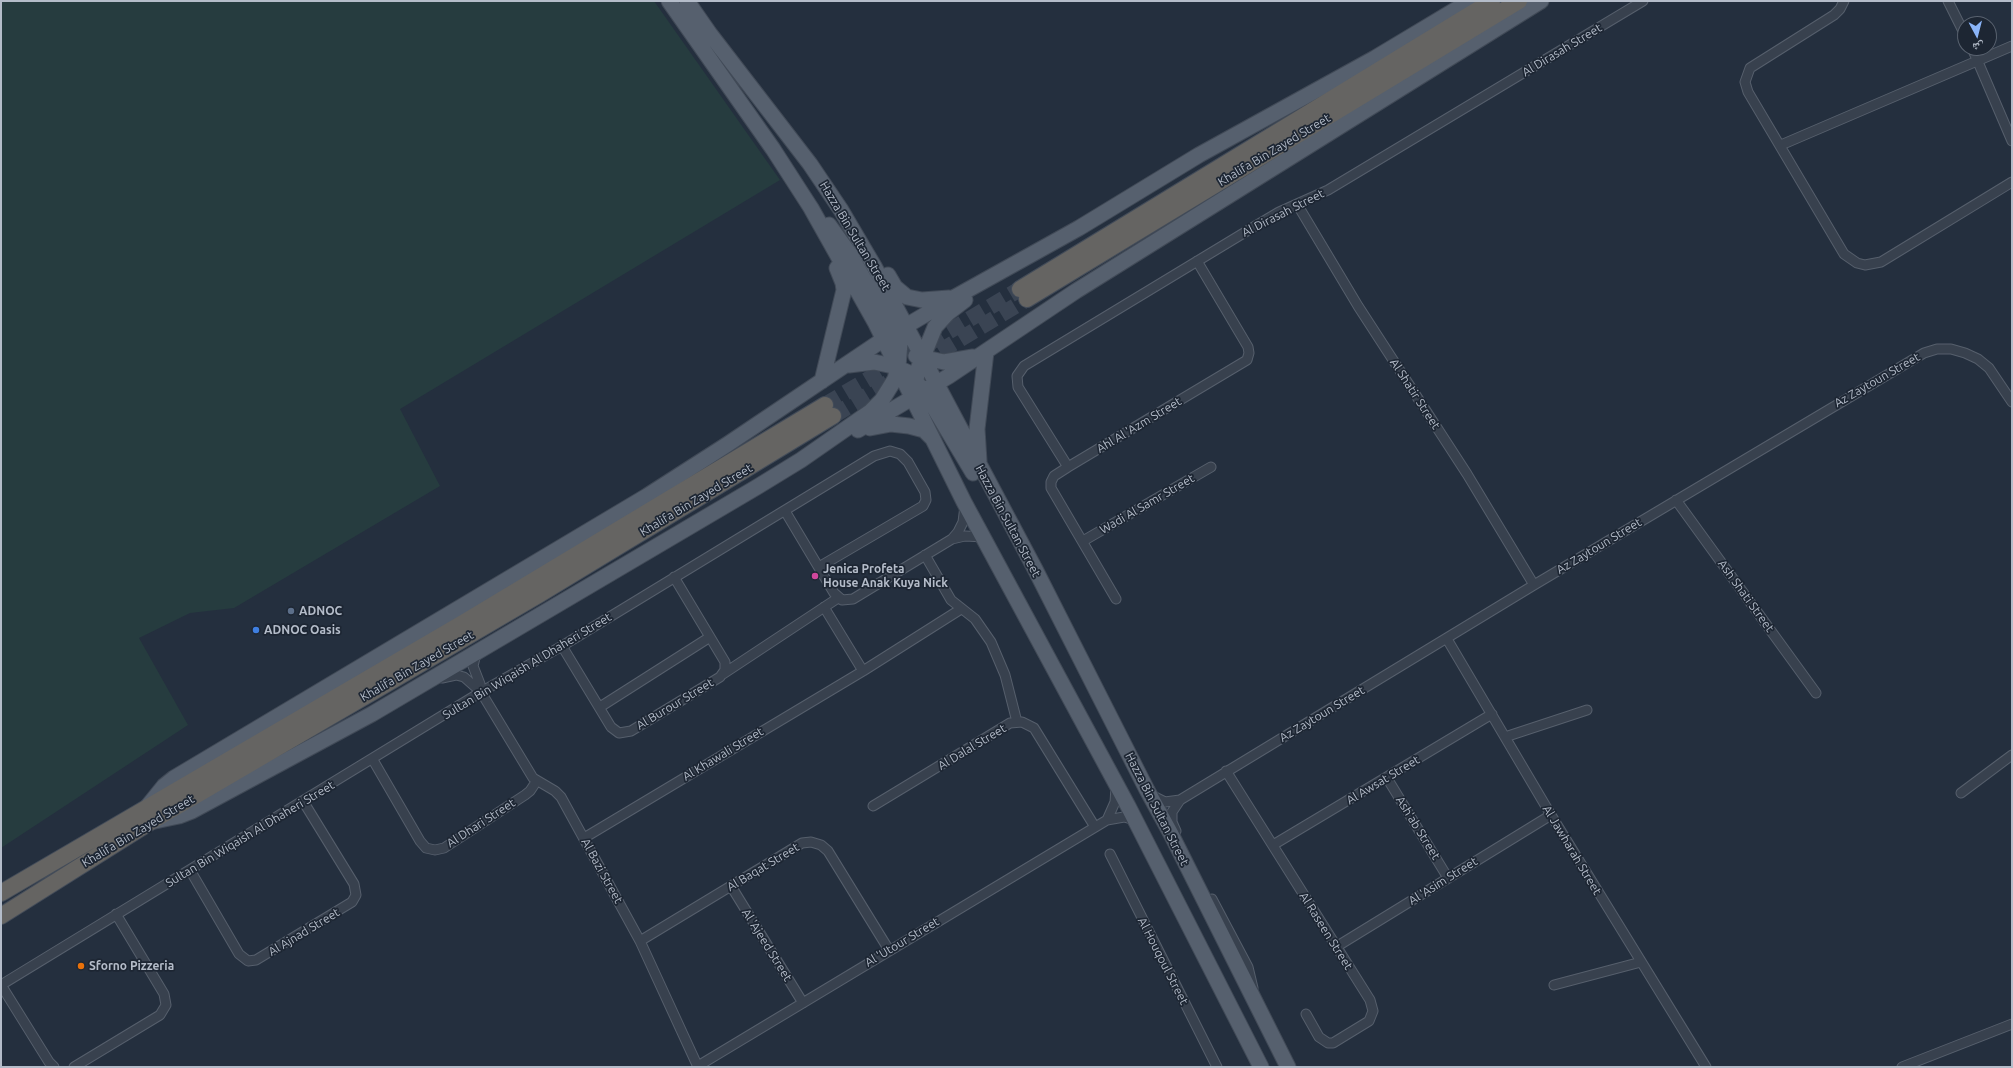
<!DOCTYPE html>
<meta charset="utf-8">
<style>
body{margin:0}
#map{position:relative;width:2013px;height:1068px;overflow:hidden;background:#242f3e;font-family:Ubuntu,"Noto Naskh Arabic",sans-serif}
canvas{display:block}
.frame{position:absolute;inset:0;border:2px solid #b4bcc9;pointer-events:none}
.north{position:absolute;left:1957px;top:16px;width:40px;height:40px;box-sizing:border-box;background:#1d2633;border:1px solid #59626f;border-radius:50%;rotate:173deg;font-size:11px;font-weight:700;line-height:16px;text-align:center;color:#b4bcc9}
.north::after{content:'';display:block;margin:auto;width:14px;height:18px;background:#8ab4f8;clip-path:polygon(50% 0,100% 100%,50% 72%,0 100%)}
</style>
<div id="map">
<canvas width="2013" height="1068"></canvas>
<div class="frame"></div>
<div class="north">ش</div>
</div>
<script>
const c = document.querySelector('canvas').getContext('2d');
c.lineJoin = 'round';
function paint(path, color) {
  c.fillStyle = color;
  c.fill(path, 'evenodd');
}
function shape(rows) {
  const path = new Path2D();
  for (const r of rows) {
    path.moveTo(r[0], r[1]);
    for (let i = 2; i < r.length; i += 2) path.lineTo(r[i], r[i + 1]);
  }
  return path;
}
function trace(path, color, width, dash) {
  c.strokeStyle = color;
  c.lineWidth = width;
  c.lineCap = dash ? 'butt' : 'round';
  c.setLineDash(dash || []);
  c.stroke(path);
}
function label(font, color, halo, rows, align = 'center') {
  c.font = font + ' Ubuntu,sans-serif';
  c.lineWidth = 3.5;
  c.setLineDash([]);
  c.textBaseline = 'middle';
  c.strokeStyle = halo;
  c.fillStyle = color;
  for (const [text, x, y, turn = 0] of rows) {
    c.save();
    c.translate(x, y);
    c.rotate((+turn || 0) * Math.PI / 180);
    c.textAlign = isNaN(turn) ? turn : align;
    if (halo) c.strokeText(text, 0, 0);
    c.fillText(text, 0, 0);
    c.restore();
  }
}
paint(shape([
 [1,1,654,1,780,180,400,409,440,486,234,608,190,613,139,638,188,725,1,848]
]), '#263c3f');
trace(shape([
 [919,364,1027,299],
 [825,405,1020,289],
 [833,416,899,376]
]), '#3a4453', 16, [16, 8]);
const minor = shape([
 [1844,1,1840,9,1834,15,1750,68,1745,82,1748,92,1844,254,1857,263,1865,265,1881,262,2012,182],
 [1948,1,1965,35],
 [1972,48,2012,141],
 [1781,145,2012,46],
 [1297,204,1358,306,1467,474,1534,585],
 [1068,467,1018,387,1017,376,1024,366,1252,228,1279,212,1328,190,1643,1],
 [1676,500,1816,693],
 [785,511,834,593,842,600,853,599,952,539,965,536,984,537],
 [952,539,958,532,963,522,965,506],
 [1083,541,1211,467],
 [925,555,951,600,975,619,991,642,1005,675,1017,722],
 [1116,599,1051,488,1051,482,1054,476,1068,467,1247,360,1249,353,1248,347,1197,261],
 [824,607,863,671],
 [1447,639,1551,815,1706,1067],
 [562,646,611,727,619,733,631,731,720,677,725,670,725,662,674,577],
 [476,654,473,666,480,684,481,692,533,778,555,791,561,797,640,941,698,1067],
 [723,674,838,598],
 [442,678,456,675,464,677,481,692],
 [600,707,710,637],
 [1505,737,1587,710],
 [373,760,420,841,426,848,435,850,444,848,525,795,530,791,536,782],
 [1226,771,1370,1000,1373,1011,1369,1021,1333,1043,1328,1043,1319,1037,1306,1014],
 [1387,778,1448,878],
 [1961,793,2012,755],
 [1151,795,1165,802,1180,800],
 [873,806,1010,723,1022,722,1034,728,1095,827],
 [1107,820,1115,802,1116,787],
 [1176,831,1172,822,1172,812,1180,800,1534,585,1924,353,1937,349,1951,349,1965,353,1978,359,1989,368,2012,402],
 [584,838,863,671,961,609],
 [1273,845,1492,714],
 [1110,854,1217,1067],
 [190,870,239,954,248,961,256,960,352,902,356,895,354,884,303,801],
 [731,886,803,1003],
 [1212,899,1248,967,1253,988],
 [640,941,802,843,811,842,821,845,828,851,889,950],
 [1336,947,1551,815],
 [1,985,481,692,562,646,874,456,890,451,900,454,908,462,925,492,926,500,923,506,819,567],
 [1,985,49,1062,54,1067],
 [1554,985,1641,962],
 [698,1066,1107,820,1124,817,1135,820],
 [74,1067,160,1015,166,1005,164,994,116,914],
 [1902,1067,2012,1024]
]);
const primary = shape([
 [669,1,773,149,811,208,875,322,964,502,1128,806,1261,1067],
 [687,1,710,34,810,164,841,210,874,266,1035,569,1147,790,1171,834,1288,1067],
 [829,225,849,253,897,338],
 [888,275,895,287,907,297,922,300,949,298],
 [916,356,944,362,973,357],
 [849,365,874,362,893,366,907,372,924,391,973,473],
 [822,381,844,290,843,283,837,268],
 [913,397,918,369,935,327,948,313,965,300],
 [870,428,891,424,909,426,924,430,932,438],
 [858,430,949,376,1076,291,1541,1],
 [979,461,977,429,986,352],
 [147,807,164,786,174,778,647,496,728,444,884,339,955,297,1079,228,1199,155,1375,58,1470,1],
 [155,821,179,816,192,811,372,714,757,487,801,460,870,412,882,400,895,379,898,367,900,343,897,323]
]);
const trunk = shape([
 [1020,289,1492,1],
 [1027,299,1519,1],
 [1,893,463,623,825,405],
 [1,916,152,821,540,594,833,416]
]);
trace(minor, '#565f6c', 11);
trace(primary, '#414a57', 17);
trace(trunk, '#434c59', 18);
trace(minor, '#38414e', 9);
trace(primary, '#56606e', 15);
trace(trunk, '#656462', 16);
for (const [x, y, r, color] of [
 [815,576,4,"#d1479c"],
 [291,611,4,"#5c6f8a"],
 [256,630,4,"#3f7fe0"],
 [81,966,4,"#e8710a"]
]) {
  const dot = new Path2D();
  dot.arc(x, y, r, 0, 2 * Math.PI);
  c.fillStyle = color;
  c.fill(dot);
  trace(dot, '#1d2633', 1.5);
}
label('12px', '#b4bcc9', '#1d2633', [
 ["Al Dirasah Street",1562,50,-31],
 ["Khalifa Bin Zayed Street",1274,150,-31],
 ["Al Dirasah Street",1283,213,-27],
 ["Hazza Bin Sultan Street",855,236,59],
 ["Az Zaytoun Street",1877,380,-30],
 ["Al Shatir Street",1415,394,57],
 ["Ahl Al 'Azm Street",1139,425,-31],
 ["Khalifa Bin Zayed Street",696,500,-31],
 ["Wadi Al Samr Street",1147,504,-30],
 ["Hazza Bin Sultan Street",1008,521,62],
 ["Az Zaytoun Street",1599,546,-31],
 ["Ash Shati Street",1746,596,54],
 ["Khalifa Bin Zayed Street",417,666,-30],
 ["Sultan Bin Wiqaish Al Dhaheri Street",527,666,-31],
 ["Al Burour Street",675,704,-31],
 ["Az Zaytoun Street",1322,714,-31],
 ["Al Dalal Street",972,747,-31],
 ["Al Khawali Street",723,754,-31],
 ["Al Awsat Street",1383,780,-31],
 ["Hazza Bin Sultan Street",1157,809,63],
 ["Al Dhari Street",481,823,-33],
 ["Ash'ab Street",1418,828,58],
 ["Khalifa Bin Zayed Street",138,831,-31],
 ["Sultan Bin Wiqaish Al Dhaheri Street",250,834,-31],
 ["Al Jawharah Street",1572,850,59],
 ["Al Baqat Street",763,867,-31],
 ["Al Bazi Street",602,871,61],
 ["Al 'Asim Street",1443,881,-32],
 ["Al Raseen Street",1326,931,58],
 ["Al Ajnad Street",304,932,-31],
 ["Al 'Utour Street",902,942,-31],
 ["Al 'Ajeed Street",767,945,58],
 ["Al Houqoul Street",1163,961,63]
]);
label('bold 12px', '#b4bcc9', '#1d2633', [
 ["Jenica Profeta",823,569],
 ["House Anak Kuya Nick",823,583],
 ["ADNOC",299,611],
 ["ADNOC Oasis",264,630],
 ["Sforno Pizzeria",89,966]
], 'left');
</script>
